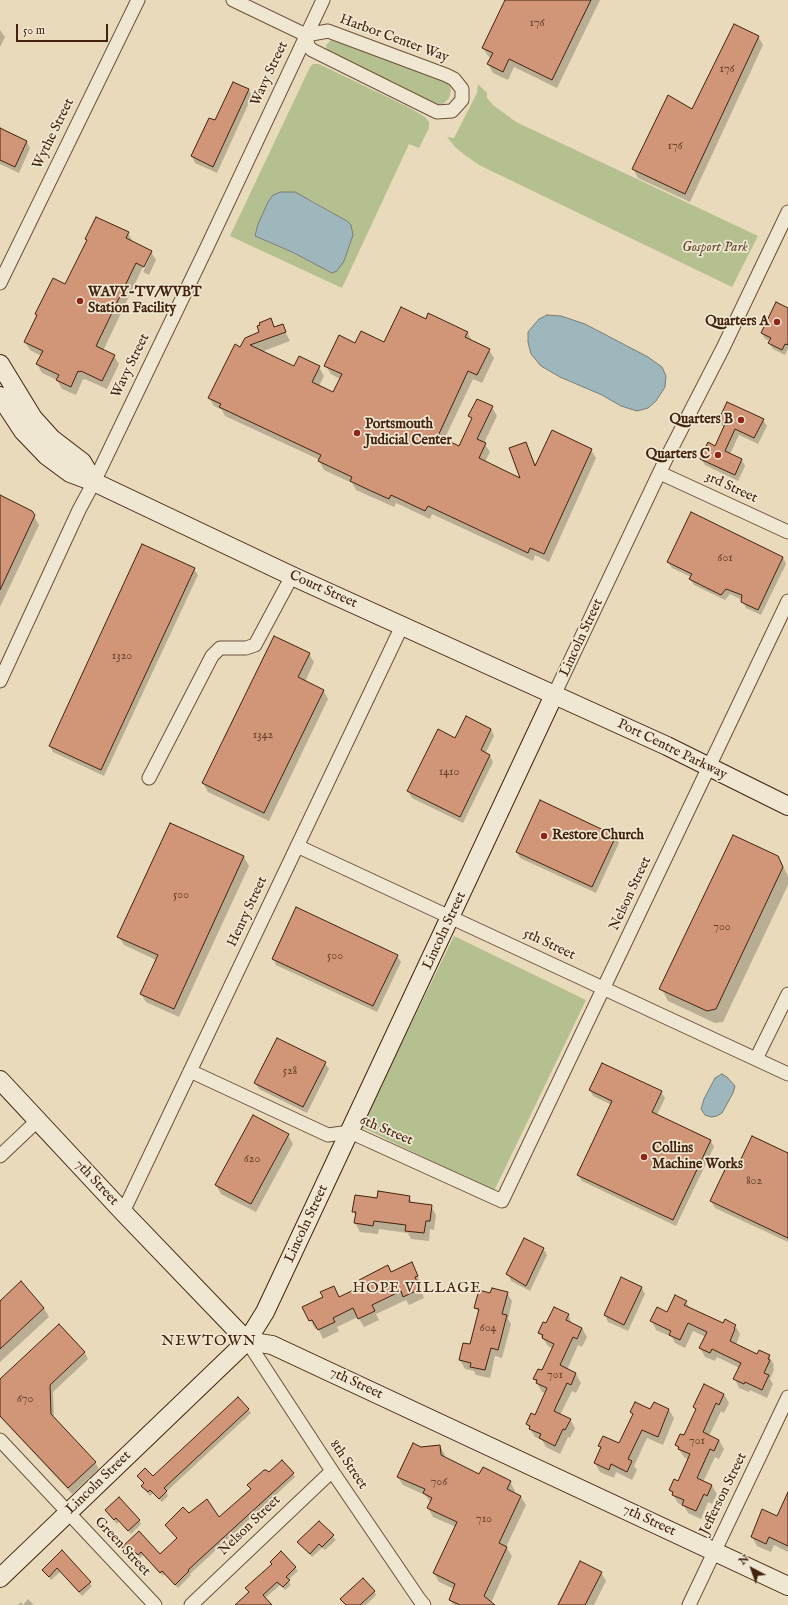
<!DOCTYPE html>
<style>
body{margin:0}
#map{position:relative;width:788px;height:1605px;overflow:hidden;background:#e8daba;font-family:"IM FELL English",serif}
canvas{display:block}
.north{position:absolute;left:732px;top:1549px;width:40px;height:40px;-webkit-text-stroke:3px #f0e7d2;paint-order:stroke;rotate:319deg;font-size:11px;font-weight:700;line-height:16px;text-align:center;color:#43230f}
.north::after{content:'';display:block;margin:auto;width:14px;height:18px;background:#43230f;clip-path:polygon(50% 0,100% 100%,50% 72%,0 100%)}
.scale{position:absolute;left:16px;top:24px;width:92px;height:18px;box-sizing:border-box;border:2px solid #43230f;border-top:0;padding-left:5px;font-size:12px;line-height:14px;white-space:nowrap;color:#43230f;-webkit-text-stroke:3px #f0e7d2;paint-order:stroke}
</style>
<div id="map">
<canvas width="788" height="1605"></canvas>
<div class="north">N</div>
<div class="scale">50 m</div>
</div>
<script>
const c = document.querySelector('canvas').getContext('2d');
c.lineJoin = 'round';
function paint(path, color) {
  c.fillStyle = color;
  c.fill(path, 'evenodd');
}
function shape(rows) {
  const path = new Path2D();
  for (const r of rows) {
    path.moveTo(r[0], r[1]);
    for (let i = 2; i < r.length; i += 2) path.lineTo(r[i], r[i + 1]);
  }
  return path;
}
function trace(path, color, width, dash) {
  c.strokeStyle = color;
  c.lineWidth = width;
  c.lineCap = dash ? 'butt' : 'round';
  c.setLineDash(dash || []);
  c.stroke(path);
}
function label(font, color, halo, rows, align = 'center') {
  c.font = font + ' "IM FELL English",serif';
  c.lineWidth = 3.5;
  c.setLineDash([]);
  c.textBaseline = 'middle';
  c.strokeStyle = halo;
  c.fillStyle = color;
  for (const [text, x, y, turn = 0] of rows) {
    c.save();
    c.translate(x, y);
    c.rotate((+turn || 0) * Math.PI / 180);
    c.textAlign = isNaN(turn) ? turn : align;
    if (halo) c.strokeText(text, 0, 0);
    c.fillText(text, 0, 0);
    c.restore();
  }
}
paint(shape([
 [331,40,446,81,450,86,451,91,449,98,443,104,436,105,327,51,326,45],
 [313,64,319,64,410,108,425,117,429,122,429,128,419,148,409,144,342,288,230,236,310,67],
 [309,199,347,221,351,225,353,235,344,261,332,273,291,252,255,236],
 [478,84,487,93,487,98,493,105,516,122,758,236,732,287,479,165,465,155,455,147,447,137,454,138,477,93],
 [454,936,586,1000,494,1191,361,1127]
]), '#b5c090');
const water = shape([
 [281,192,295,192,347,221,351,225,353,235,344,261,337,271,332,273,292,252,255,236,258,224,268,202,273,195,281,192],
 [547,315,561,316,585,324,648,357,662,367,666,376,665,387,656,401,648,408,637,411,621,406,602,395,560,377,541,366,531,354,528,342,528,332,539,319,547,315],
 [722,1074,727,1077,735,1086,733,1093,722,1113,717,1116,711,1117,705,1115,701,1109,704,1099,715,1078,722,1074]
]);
paint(water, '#9eb7bc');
trace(water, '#7a7c77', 1);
paint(shape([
 [507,0,600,0,557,88,514,67,508,80,493,73,488,64,491,58,488,56,483,48],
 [0,30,5,37,0,47],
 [758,36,763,45,690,202,638,178,633,169,693,110],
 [234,83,249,90,252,96,217,173,195,163,192,156,210,119,216,121],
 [0,129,27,142,30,148,19,173,0,164],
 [128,233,133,242,151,252,156,260,149,275,141,271,103,351,114,356,119,364,107,389,85,379,85,380,83,379,76,395,62,389,57,380,42,373,37,364,41,356,30,350,25,342,38,316,36,314,65,285],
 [149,255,151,255,143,272,141,271],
 [788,309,788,349,785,355,773,349,769,343,770,341,765,339,762,333],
 [271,320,275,328,282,325,290,341,261,352,295,367,319,367,324,376,319,386,334,393,340,379,331,374,326,366,356,344,385,343,426,320,467,332,472,341,489,350,494,358,482,383,473,379,444,440,459,447,472,420,470,416,492,407,497,416,484,443,490,452,485,462,522,480,526,443,536,466,591,450,596,458,549,562,535,555,533,561,432,514,430,519,396,503,394,507,356,490,352,483,324,470,319,461,320,460,225,416,222,410,214,406,209,398,241,348,260,333],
 [763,420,767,426,758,444,739,435,730,454,742,460,745,466,738,481,705,465,701,459,716,447,724,428,719,421],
 [0,497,34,516,39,525,0,607],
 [783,557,786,564,761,615,746,608,742,600,730,594,725,600,694,585,690,579,691,577,672,568,668,562],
 [194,569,198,575,104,776,53,752,50,746],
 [309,654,314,662,305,682,323,690,328,699,269,821,208,792,203,783],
 [491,729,494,736,485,754,490,756,493,762,463,823,412,798,408,791,456,739],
 [171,824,244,857,249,866,179,1017,146,1002,141,994,156,960,124,945,119,937],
 [615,836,619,843,596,893,520,858,517,852],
 [778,857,788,876,788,885,723,1022,715,1023,668,1001,661,988],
 [397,956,401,962,377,1012,276,965,273,958],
 [325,1063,329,1069,307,1113,259,1089,255,1083],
 [590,1090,661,1092,665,1098,657,1115,711,1141,714,1147,676,1226,582,1181,578,1175,612,1105,593,1096],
 [288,1135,293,1144,256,1212,221,1194,216,1185],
 [788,1154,788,1242,715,1208,711,1201,740,1164],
 [409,1197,413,1204,431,1206,436,1215,434,1230,430,1229,429,1241,411,1239,408,1233,379,1229,378,1234,360,1232,355,1223,356,1216,353,1211,378,1199],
 [543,1248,547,1255,530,1291,511,1281,508,1274],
 [411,1263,422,1285,419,1286,424,1298,409,1305,406,1300,376,1314,379,1320,364,1327,358,1317,337,1327,339,1331,323,1339,318,1328,315,1329,304,1307,324,1297,334,1287,340,1298],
 [641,1287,645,1294,628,1331,608,1322,605,1315],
 [507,1293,512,1301,508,1319,511,1324,502,1358,495,1356,490,1378,476,1375,474,1371,465,1369,460,1360,471,1345,479,1313,475,1307,491,1294],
 [0,1302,44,1308,49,1317,0,1362],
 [686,1302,690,1309,723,1325,735,1325,740,1334,736,1345,758,1356,769,1356,774,1365,773,1367,774,1370,770,1379,773,1384,767,1398,750,1390,749,1392,739,1388,735,1379,740,1368,717,1357,715,1361,705,1357,700,1348,706,1337,693,1331,685,1348,675,1343,672,1337,656,1330,652,1321,667,1314],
 [568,1314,572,1324,582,1328,587,1337,582,1347,578,1345,567,1370,576,1374,581,1383,576,1393,572,1391,560,1415,570,1419,575,1428,570,1438,568,1437,560,1454,546,1447,542,1440,535,1437,527,1424,535,1416,546,1393,542,1392,534,1378,542,1372,553,1349,548,1346,539,1333,546,1324],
 [59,1325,85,1353,88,1359,53,1392,54,1419,95,1462,99,1469,72,1494,0,1417,0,1380],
 [724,1394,729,1403,724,1413,721,1411,709,1436,719,1440,724,1449,719,1459,715,1457,703,1482,712,1486,717,1494,712,1504,708,1502,701,1519,688,1513,684,1506,678,1503,670,1490,678,1482,689,1460,684,1457,676,1445,684,1437,696,1411,694,1407],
 [248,1409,251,1413,166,1492,168,1496,162,1502,153,1493,150,1496,145,1490,142,1486,144,1484,138,1476,153,1478],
 [669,1410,674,1418,663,1445,647,1438,634,1466,637,1470,632,1480,616,1472,614,1478,600,1472,595,1463,601,1449,599,1446,620,1445,633,1416,631,1412],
 [440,1446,445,1455,445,1458,480,1475,510,1482,515,1491,514,1494,521,1497,526,1505,506,1547,512,1556,490,1605,453,1605,451,1600,454,1589,439,1582,434,1573,456,1527,433,1517,428,1508,431,1503,425,1495,403,1485,398,1477,421,1448],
 [268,1474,293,1474,295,1477,190,1574,191,1575,178,1588,164,1574,163,1576,143,1555,140,1558,137,1554,132,1558,123,1547,160,1556,178,1539,166,1525,188,1514,219,1519,251,1490,248,1485],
 [788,1495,788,1552,774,1545,771,1552,757,1546,752,1537,778,1517],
 [106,1511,139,1520,141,1524,131,1534,119,1521,117,1524],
 [319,1522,336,1540,325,1550,322,1548,312,1557,298,1542],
 [62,1552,92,1586,82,1596,60,1572,51,1580,43,1570],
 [281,1553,298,1571,288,1580,291,1585,285,1590,280,1585,265,1598,265,1605,237,1605,249,1593,247,1589,272,1565,271,1562],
 [601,1572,606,1581,594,1605,557,1605,561,1597,563,1597],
 [374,1591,376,1595,366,1605,346,1605,342,1599],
 [28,1599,34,1605,18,1605,21,1602,23,1605]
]), '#0003');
const building = shape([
 [505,0,591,0,552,80,509,59,503,72,487,64,493,53,482,48,505,0],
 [734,24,759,36,685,194,632,169,668,95,692,109,734,24],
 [233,82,249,89,213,167,191,156,209,118,215,120,233,82],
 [0,128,27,141,15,167,0,160,0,128],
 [96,217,129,232,126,238,152,251,144,267,136,263,96,346,115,355,102,381,81,371,80,372,78,371,71,387,56,380,59,375,36,364,43,351,24,342,37,315,35,314,53,278,65,284,87,240,85,239,96,217],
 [776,302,788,308,788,345,785,344,782,350,768,343,771,338,761,333,776,302],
 [401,307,426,319,428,313,468,332,465,337,490,349,477,375,468,371,438,436,459,446,472,418,468,416,477,399,493,406,477,439,486,443,479,458,520,478,509,448,526,442,535,466,552,430,592,449,544,554,530,548,528,553,428,506,425,511,391,495,389,499,369,490,350,481,352,477,318,461,321,455,219,407,221,404,208,398,235,344,240,347,245,338,259,332,257,326,260,325,259,323,271,318,274,327,283,324,286,332,250,345,294,366,299,356,320,366,312,382,333,392,342,374,324,366,339,335,355,343,361,331,384,342,401,307],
 [727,402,764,419,754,438,735,429,725,451,742,459,735,475,700,459,708,442,715,446,725,424,718,421,727,402],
 [0,495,32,511,35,515,0,590,0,495],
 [691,512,783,557,758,610,741,602,742,595,726,589,721,595,689,579,692,574,667,562,691,512],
 [142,544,195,568,101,770,49,746,142,544],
 [274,636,310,653,298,677,324,690,264,813,202,783,274,636],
 [466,716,491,729,481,750,490,755,460,817,407,791,438,729,455,738,466,716],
 [540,800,616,836,592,887,516,852,540,800],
 [170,823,244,856,174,1009,140,994,158,955,117,937,170,823],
 [733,835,778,856,783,867,716,1009,707,1011,659,989,733,835],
 [296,907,398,955,373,1006,272,959,296,907],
 [277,1038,326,1062,303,1107,254,1083,277,1038],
 [602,1063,662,1091,652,1112,711,1140,673,1220,577,1175,612,1101,589,1090,602,1063],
 [253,1115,289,1134,251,1204,215,1185,253,1115],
 [752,1136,788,1153,788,1238,710,1201,730,1159,739,1163,752,1136],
 [378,1191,410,1196,409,1202,432,1205,430,1221,426,1221,424,1233,405,1231,406,1225,374,1221,373,1226,354,1223,356,1212,352,1212,355,1195,377,1198,378,1191],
 [524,1238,544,1248,526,1286,506,1274,524,1238],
 [412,1262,418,1276,415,1277,420,1289,403,1297,401,1291,372,1305,375,1311,358,1319,353,1308,333,1318,335,1322,318,1330,312,1320,309,1321,302,1307,323,1297,320,1292,334,1286,339,1297,362,1286,359,1280,388,1265,391,1272,412,1262],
 [621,1277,642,1287,624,1325,604,1315,621,1277],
 [21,1281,44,1308,0,1349,0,1301,21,1281],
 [492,1288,508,1292,502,1314,507,1315,498,1350,491,1348,485,1370,470,1367,471,1363,459,1360,463,1343,470,1344,479,1309,474,1308,479,1290,490,1293,492,1288],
 [675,1295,687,1301,684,1305,723,1323,725,1319,736,1325,734,1328,735,1329,730,1341,757,1354,759,1350,770,1355,768,1359,770,1360,764,1373,769,1375,762,1390,745,1382,744,1384,733,1379,741,1363,712,1349,710,1353,699,1348,707,1332,688,1323,680,1340,669,1335,671,1331,650,1321,657,1307,667,1312,675,1295],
 [554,1307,569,1314,566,1320,582,1328,577,1339,573,1337,560,1365,576,1373,571,1385,567,1383,554,1411,571,1419,565,1430,563,1429,555,1446,539,1438,541,1434,529,1429,530,1426,526,1424,531,1413,535,1415,547,1388,536,1383,537,1380,533,1379,538,1369,542,1370,554,1344,542,1338,543,1335,538,1333,543,1322,546,1323,554,1307],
 [59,1324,85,1352,50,1385,51,1414,96,1462,68,1488,0,1416,0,1379,59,1324],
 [704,1384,724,1394,719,1405,716,1403,703,1432,719,1440,714,1451,710,1449,697,1478,712,1485,707,1496,704,1494,696,1511,682,1505,684,1500,672,1495,673,1492,669,1490,674,1479,678,1481,690,1454,678,1449,679,1447,675,1445,680,1434,684,1435,696,1409,693,1407,704,1384],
 [238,1397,249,1409,164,1488,167,1491,159,1499,150,1490,148,1492,141,1486,144,1483,137,1476,145,1468,153,1476,238,1397],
 [635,1402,650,1409,654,1402,669,1409,658,1437,642,1430,628,1459,632,1461,627,1472,611,1464,609,1470,594,1463,601,1447,598,1446,603,1436,619,1443,633,1414,630,1412,635,1402],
 [413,1443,421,1447,440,1445,441,1455,479,1474,483,1467,511,1481,507,1489,521,1496,499,1543,507,1547,484,1596,495,1605,460,1605,449,1600,455,1584,433,1573,457,1522,427,1508,432,1498,423,1493,425,1489,397,1477,413,1443],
 [282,1460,294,1473,188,1570,189,1571,175,1585,162,1571,160,1573,141,1552,138,1555,134,1551,129,1555,122,1547,139,1531,160,1554,177,1538,165,1525,183,1507,189,1513,207,1499,219,1517,251,1489,247,1485,264,1470,266,1470,269,1472,282,1460],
 [788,1492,788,1546,769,1537,766,1544,751,1537,762,1509,777,1516,788,1492],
 [119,1497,140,1520,128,1531,116,1518,114,1520,105,1510,119,1497],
 [319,1521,334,1535,322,1547,319,1544,310,1554,297,1542,319,1521],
 [62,1550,91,1582,79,1592,57,1568,49,1577,42,1570,62,1550],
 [281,1551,296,1567,286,1577,290,1580,283,1587,277,1582,263,1595,272,1605,235,1605,249,1592,245,1588,272,1564,270,1562,281,1551],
 [580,1561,602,1572,585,1605,558,1605,580,1561],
 [363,1578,375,1591,360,1605,346,1605,340,1599,363,1578]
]);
paint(building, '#d19578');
trace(building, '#43230f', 1);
const street = shape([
 [233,0,306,35,328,31,446,75,454,79,462,89,462,100,452,111,437,112,312,50,308,46,306,35],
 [0,283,138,0],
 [660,473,788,532],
 [0,681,79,510,94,482,207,247,323,0],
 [554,695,665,461,723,348,788,212],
 [149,778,212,656,220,648,246,648,255,645,292,576],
 [297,846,788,1074],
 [756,1059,788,994],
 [190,1071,328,1135,350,1132,502,1201,788,601],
 [0,1156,38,1120],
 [123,1212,402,626],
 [247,1341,332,1471,419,1599,424,1605],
 [0,1440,155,1605],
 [191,1605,332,1471],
 [689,1605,788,1397]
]);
const secondary = shape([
 [0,364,33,418,52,439,82,462,94,482],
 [0,396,23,431,47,456,70,473,94,482,292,576,667,746,788,806],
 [0,1080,123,1212,247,1341,272,1345,788,1586],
 [0,1578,247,1341,265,1312,554,695]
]);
trace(street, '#6c513a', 15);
trace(secondary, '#43230f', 20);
trace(street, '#f0e7d2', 13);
trace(secondary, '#f0e7d2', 18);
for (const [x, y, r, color] of [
 [80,301,4,"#8f2418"],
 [777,322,4,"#8f2418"],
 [741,420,4,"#8f2418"],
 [357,433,4,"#8f2418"],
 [718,455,4,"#8f2418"],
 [544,836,4,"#8f2418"],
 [644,1157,4,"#8f2418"]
]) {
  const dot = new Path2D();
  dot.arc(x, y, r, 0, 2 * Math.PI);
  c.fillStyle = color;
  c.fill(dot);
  trace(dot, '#f0e7d2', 1.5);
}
label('12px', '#664029', null, [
 ["176",537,24],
 ["176",727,70],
 ["176",675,147],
 ["601",725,559],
 ["1320",122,657],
 ["1342",263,736],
 ["1410",449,773],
 ["500",181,896],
 ["700",722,928],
 ["500",335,957],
 ["528",290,1072],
 ["620",252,1160],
 ["802",754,1182],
 ["604",488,1329],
 ["701",555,1376],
 ["670",25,1400],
 ["701",697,1442],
 ["706",439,1483],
 ["710",484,1520]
]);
label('14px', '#43230f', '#f0e7d2', [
 ["Harbor Center Way",394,39,20],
 ["Wavy Street",270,74,-65],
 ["Wythe Street",54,134,-64],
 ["Wavy Street",131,366,-64],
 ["3rd Street",731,488,25],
 ["Court Street",323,590,24],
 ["Lincoln Street",582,638,-65],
 ["Port Centre Parkway",672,750,26],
 ["Nelson Street",631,894,-65],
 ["Henry Street",248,912,-65],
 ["Lincoln Street",445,931,-65],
 ["5th Street",549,945,25],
 ["6th Street",386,1131,23],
 ["7th Street",96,1183,47],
 ["Lincoln Street",307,1224,-65],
 ["7th Street",356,1384,25],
 ["8th Street",348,1465,56],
 ["Lincoln Street",99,1483,-44],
 ["Jefferson Street",724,1494,-64],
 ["7th Street",649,1521,25],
 ["Nelson Street",250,1526,-44],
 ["Green Street",122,1547,47]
]);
label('italic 14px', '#604a2f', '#f0e7d2', [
 ["Gosport Park",715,248]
]);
label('bold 14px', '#43230f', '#f0e7d2', [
 ["WAVY-TV/WVBT",88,293],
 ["Station Facility",88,309],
 ["Quarters A",769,322,"right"],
 ["Quarters B",733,420,"right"],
 ["Portsmouth",365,425],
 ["Judicial Center",365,441],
 ["Quarters C",710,455,"right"],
 ["Restore Church",552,836],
 ["Collins",652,1149],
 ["Machine Works",652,1165]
], 'left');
c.letterSpacing = '1px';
label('15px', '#43230f', '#f0e7d2', [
 ["HOPE VILLAGE",417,1289],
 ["NEWTOWN",209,1342]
]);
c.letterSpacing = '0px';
</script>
